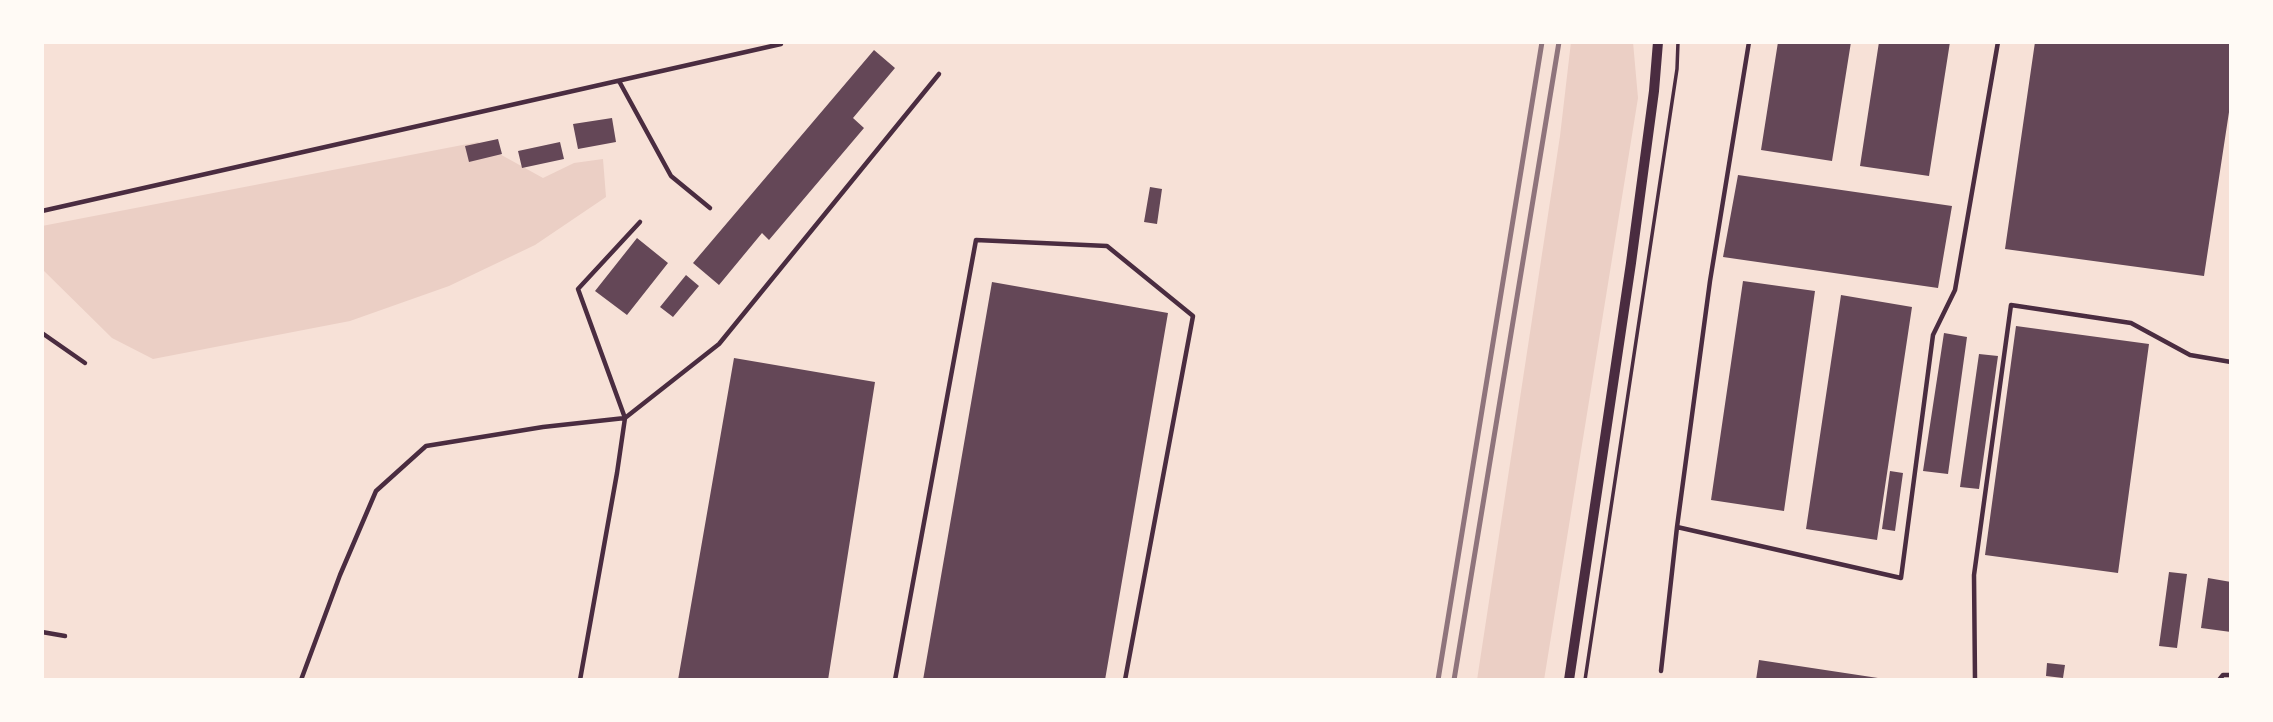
<!DOCTYPE html>
<style>
body{margin:0}
#map{position:relative;width:2273px;height:722px;overflow:hidden;background:#f7e1d7;font-family:Overpass,sans-serif}
canvas{display:block}
.frame{position:absolute;inset:0;border:44px solid #fffaf5;pointer-events:none}
</style>
<div id="map">
<canvas width="2273" height="722"></canvas>
<div class="frame"></div>
</div>
<script>
const c = document.querySelector('canvas').getContext('2d');
c.lineJoin = 'round';
function paint(path, color) {
  c.fillStyle = color;
  c.fill(path, 'evenodd');
}
function shape(rows) {
  const path = new Path2D();
  for (const r of rows) {
    path.moveTo(r[0], r[1]);
    for (let i = 2; i < r.length; i += 2) path.lineTo(r[i], r[i + 1]);
  }
  return path;
}
function trace(path, color, width, dash) {
  c.strokeStyle = color;
  c.lineWidth = width;
  c.lineCap = dash ? 'butt' : 'round';
  c.setLineDash(dash || []);
  c.stroke(path);
}
paint(shape([
 [1571,42,1633,42,1638,98,1544,680,1477,680,1560,136],
 [478,142,543,178,574,163,603,159,606,197,535,245,449,286,350,321,153,359,112,338,42,269,42,226]
]), '#ebcfc5');
paint(shape([
 [1778,42,1851,42,1832,161,1761,150],
 [1879,42,1950,42,1929,176,1860,166],
 [2035,42,2231,44,2231,99,2204,276,2005,249],
 [874,50,895,68,853,118,864,128,769,240,762,233,719,285,693,263],
 [612,118,616,142,578,149,573,124],
 [498,139,502,154,469,162,465,146],
 [560,142,564,159,522,168,518,151],
 [1738,175,1952,206,1938,288,1723,257],
 [1150,187,1162,189,1157,224,1144,222],
 [637,238,668,263,627,315,595,291],
 [686,275,699,286,673,317,660,307],
 [1743,281,1815,291,1784,511,1711,500],
 [992,282,1168,313,1105,680,923,680],
 [1841,295,1912,307,1877,540,1806,529],
 [2016,326,2149,344,2118,573,1985,555],
 [1944,333,1967,337,1948,474,1923,471],
 [1979,354,1998,356,1979,489,1960,487],
 [734,358,875,382,828,680,678,680],
 [1890,471,1903,473,1895,531,1882,529],
 [2169,572,2187,574,2177,648,2159,646],
 [2208,578,2231,582,2231,632,2201,628],
 [1759,660,1878,678,1878,680,1756,680],
 [2047,663,2065,665,2063,678,2046,676]
]), '#644757');
trace(shape([
 [1585,680,1677,69,1678,42]
]), '#4a2c40', 3.5);
trace(shape([
 [1749,42,1710,281,1677,527,1901,578,1933,335,1955,290,1998,42],
 [619,81,671,176,710,208],
 [42,211,781,44],
 [640,222,578,289,625,418,719,344,939,74],
 [42,333,85,363],
 [42,632,65,636],
 [1661,671,1677,527],
 [301,680,340,575,376,491,426,446,543,427,625,418,617,473,580,680],
 [895,680,976,240,1107,246,1193,316,1125,680],
 [1975,680,1974,575,2011,305,2131,323,2190,355,2231,362],
 [2219,680,2223,675,2231,675]
]), '#4a2c40', 4.5);
trace(shape([
 [1569,680,1631,263,1654,91,1658,42]
]), '#4a2c40', 10);
trace(shape([
 [1438,680,1542,42],
 [1454,680,1559,42]
]), '#8f747c', 5);
</script>
